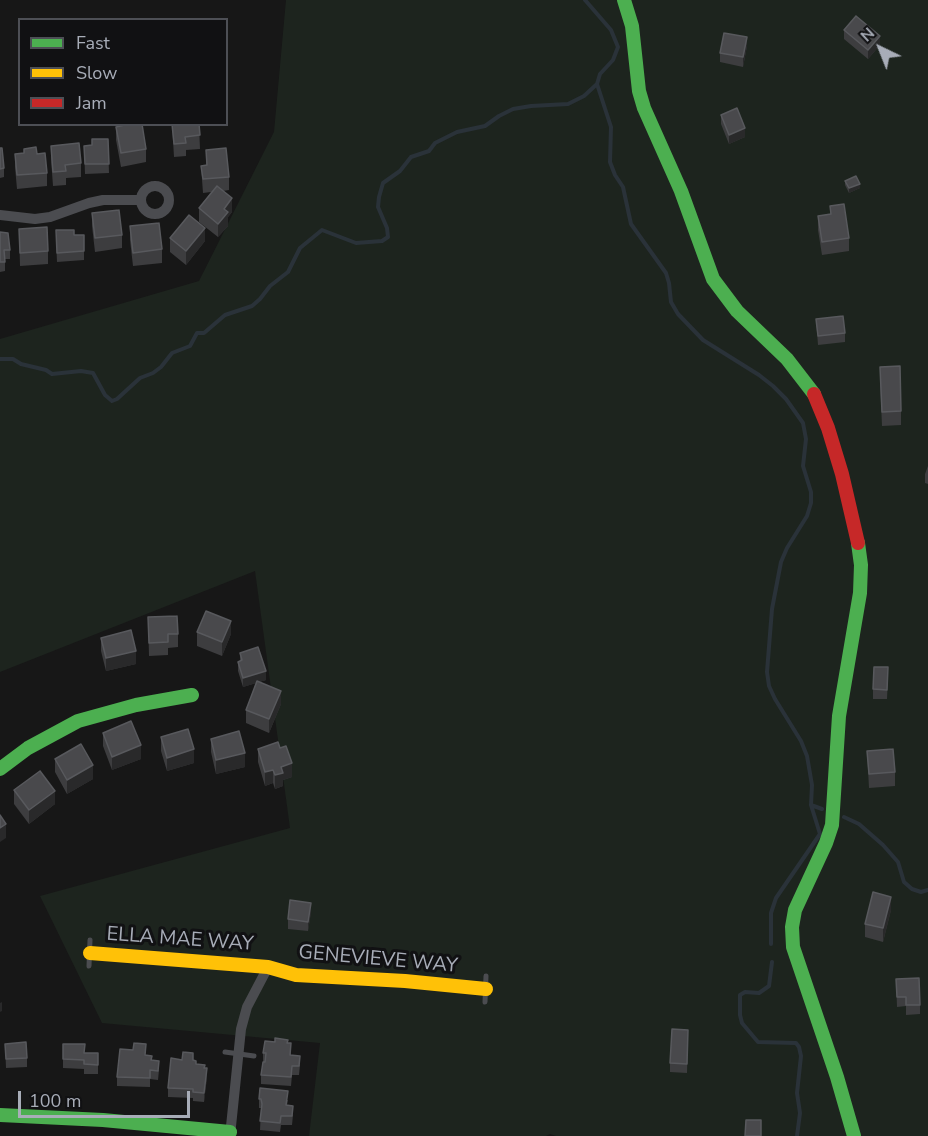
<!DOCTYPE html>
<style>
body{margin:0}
#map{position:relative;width:928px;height:1136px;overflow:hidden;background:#171717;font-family:"Nunito Sans",sans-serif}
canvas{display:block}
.legend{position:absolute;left:18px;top:18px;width:210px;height:108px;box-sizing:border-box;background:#111113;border:2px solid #4d4f55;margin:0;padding:8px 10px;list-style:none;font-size:18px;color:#a8adb8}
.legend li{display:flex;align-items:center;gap:12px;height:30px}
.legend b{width:30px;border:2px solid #4d4f55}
.north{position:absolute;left:850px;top:18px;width:60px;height:60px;-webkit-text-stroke:4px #111113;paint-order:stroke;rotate:317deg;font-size:16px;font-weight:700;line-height:24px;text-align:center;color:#a8adb8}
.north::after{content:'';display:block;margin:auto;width:21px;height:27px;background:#a8adb8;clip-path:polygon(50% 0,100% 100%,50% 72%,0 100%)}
.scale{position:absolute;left:18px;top:1091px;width:172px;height:27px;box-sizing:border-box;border:3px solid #a8adb8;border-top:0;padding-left:8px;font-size:18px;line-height:21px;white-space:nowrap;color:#a8adb8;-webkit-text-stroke:4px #111113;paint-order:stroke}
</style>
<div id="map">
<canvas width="928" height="1136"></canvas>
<ul class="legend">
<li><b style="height:8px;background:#4caf50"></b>Fast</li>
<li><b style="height:8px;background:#ffc107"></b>Slow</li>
<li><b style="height:8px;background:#c62828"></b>Jam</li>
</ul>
<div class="north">N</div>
<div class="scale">100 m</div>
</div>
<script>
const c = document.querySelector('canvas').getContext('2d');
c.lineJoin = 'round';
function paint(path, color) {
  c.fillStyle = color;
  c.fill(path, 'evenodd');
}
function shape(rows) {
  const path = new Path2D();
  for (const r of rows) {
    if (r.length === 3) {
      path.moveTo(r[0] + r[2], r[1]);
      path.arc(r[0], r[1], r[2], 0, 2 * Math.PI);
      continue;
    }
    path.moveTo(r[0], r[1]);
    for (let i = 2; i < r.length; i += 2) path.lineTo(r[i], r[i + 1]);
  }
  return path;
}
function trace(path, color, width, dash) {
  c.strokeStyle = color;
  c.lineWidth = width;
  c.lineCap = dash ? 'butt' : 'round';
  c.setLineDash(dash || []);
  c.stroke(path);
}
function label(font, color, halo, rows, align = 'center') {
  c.font = font + ' "Nunito Sans",sans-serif';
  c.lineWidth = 6;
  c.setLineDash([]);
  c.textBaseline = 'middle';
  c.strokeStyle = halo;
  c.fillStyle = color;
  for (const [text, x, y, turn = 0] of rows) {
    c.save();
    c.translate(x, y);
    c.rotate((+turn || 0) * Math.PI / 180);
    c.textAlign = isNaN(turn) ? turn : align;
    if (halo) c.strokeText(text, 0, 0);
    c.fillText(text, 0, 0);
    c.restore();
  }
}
paint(shape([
 [286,0,928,0,928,1136,556,1136,550,1134,546,1136,309,1136,320,1043,102,1023,40,896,290,828,255,571,0,672,0,339,199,281,274,132]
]), '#1d241e');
trace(shape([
 [585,0,611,30,618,47,613,60,600,74,597,84,611,127,610,162,615,175,623,187,631,224,666,273,669,283,671,302,678,314,703,340,759,375,773,386,786,399,803,423,806,439,803,466,811,492,811,503,807,516,787,548,781,562,772,609,767,672,769,686,775,699,801,741,807,756,812,785,811,805,820,834,776,898,771,913,771,944],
 [0,359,13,359,21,364,46,370,52,374,81,371,93,373,105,395,112,401,117,399,140,378,153,373,161,367,172,353,190,346,197,333,204,333,225,315,252,306,260,299,270,286,288,272,300,248,322,230,356,243,382,241,388,237,387,228,378,207,379,197,383,183,400,171,411,157,429,151,435,143,457,132,485,126,499,116,513,109,531,106,568,104,584,96,597,84],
 [811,805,822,809],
 [844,817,859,824,883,845,898,862,904,882,912,889,921,892,928,890],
 [772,962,769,986,759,993,745,992,740,995,740,1015,742,1023,758,1042,796,1043,799,1047,801,1056,797,1093,800,1113,797,1136]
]), '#2a3239', 4);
trace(shape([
 [89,966,90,940],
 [485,1002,486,976],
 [225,1052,254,1056]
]), '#4b4c50', 5);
trace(shape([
 [155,200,14],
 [0,215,35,219,50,217,89,203,103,200,140,200],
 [230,1136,241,1029,247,1007,268,967]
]), '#4b4c50', 10);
trace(shape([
 [624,0,632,26,639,91,644,108,681,191,713,279,737,311,787,359,814,394],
 [0,769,28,748,78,721,136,705,192,695],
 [0,1115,103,1120,230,1132],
 [854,1136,837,1077,793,947,792,927,795,910,826,843,832,825,839,716,860,593,861,565,858,543]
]), '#4caf50', 14);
trace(shape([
 [90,953,268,967,296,975,405,981,486,989]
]), '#ffc107', 14);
trace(shape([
 [814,394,828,428,842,474,858,543]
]), '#c62828', 14);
paint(shape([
 [844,30,880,45,868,59,844,39],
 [747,46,743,67,720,62,720,53],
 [721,115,745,137,729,144,721,124],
 [172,124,199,124,200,149,186,150,186,156,174,157],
 [116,127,146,149,146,162,121,167,116,140],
 [108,139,109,173,85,174,84,146,92,145],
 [51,146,81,163,81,177,66,178,66,185,53,186,51,159],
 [0,148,4,168,4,177,0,178],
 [206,150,229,177,229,190,223,191,232,212,228,217,228,226,218,237,199,222,199,208,211,192,203,193,201,166,206,165],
 [15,154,37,154,47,173,47,186,17,189,15,167],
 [845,181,860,188,849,193,845,185],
 [830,206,849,238,849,251,822,255,818,230,818,216,830,214],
 [92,213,122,235,122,248,95,252,92,226],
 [130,226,162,249,162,263,133,266,130,240],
 [19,229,48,251,48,264,20,266],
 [0,232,10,250,10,259,5,259,5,271,0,272],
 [74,235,84,235,84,260,57,262,56,239],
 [170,238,205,241,186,265,170,252],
 [816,319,845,333,845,342,818,345],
 [880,380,901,411,901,425,882,426],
 [928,466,928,484,925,483,925,474],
 [148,617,178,634,178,647,168,648,168,655,149,656],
 [197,632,231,634,222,656,197,646],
 [101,638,136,664,106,671,101,651],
 [240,653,266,680,259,682,281,704,269,733,246,723,246,710,256,683,243,687,238,671,238,662,240,661],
 [888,677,887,699,873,699,873,689],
 [103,733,141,759,112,770,103,746],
 [161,737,194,763,167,771,161,751],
 [211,739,245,767,216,774,211,752],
 [280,748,292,777,283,780,283,786,275,789,273,783,265,786,258,762,258,749],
 [867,751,895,772,895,786,869,788],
 [55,759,93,779,67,794,55,772],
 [14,790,55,804,29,824,14,804],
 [891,910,883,942,865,937,865,924],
 [311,912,308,931,288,929,288,919],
 [896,979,920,1005,920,1014,906,1015,906,1006,897,1007],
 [688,1030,687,1073,670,1072,670,1063],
 [288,1043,291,1055,300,1065,299,1075,292,1075,291,1086,261,1084,261,1075,265,1062,263,1062,263,1053],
 [5,1044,27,1058,27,1067,6,1068],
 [85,1053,98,1053,98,1074,84,1074,84,1069,63,1068,63,1059],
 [146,1056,151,1060,159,1070,158,1080,150,1079,150,1087,117,1086,117,1077],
 [193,1061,196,1064,204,1068,207,1077,204,1102,193,1101,193,1098,168,1097,168,1088],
 [259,1099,288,1100,287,1105,293,1115,292,1125,281,1125,280,1132,260,1130,261,1108,259,1108]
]), '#3d3d3f');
paint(shape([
 [880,36,880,45,868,59,868,50],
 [747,37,747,46,743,67,743,57],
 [745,128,745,137,729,144,729,135],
 [860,184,860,188,849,193,849,188],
 [232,198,232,212,228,217,228,226,218,237,218,224,224,209],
 [205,228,205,241,186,265,186,251],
 [231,621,231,634,222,656,222,642],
 [136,651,136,664,106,671,106,658],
 [266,671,266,680,243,687,243,678],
 [281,691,281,704,269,733,269,719],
 [141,745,141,759,112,770,112,757],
 [194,749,194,763,167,771,167,758],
 [245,753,245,767,216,774,216,760],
 [292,763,292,777,283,780,283,786,275,789,275,775,281,767],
 [93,765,93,779,67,794,67,780],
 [273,770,273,783,265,786,265,772],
 [55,791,55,804,29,824,29,810],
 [6,824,6,838,0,842,0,828],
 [891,897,891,910,883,942,883,928],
 [311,903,311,912,308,931,308,922],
 [2,1002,2,1011,0,1012,0,1003],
 [207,1068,207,1077,204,1102,204,1093]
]), '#29292a');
const building = shape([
 [856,16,880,36,868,50,844,30,856,16],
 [724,33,747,37,743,57,720,53,724,33],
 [737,108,745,128,729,135,721,115,737,108],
 [129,124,142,124,146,149,121,153,116,127,129,124],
 [172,124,199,124,200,135,185,137,186,143,174,144,172,124],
 [92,139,108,139,109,164,85,164,84,146,92,145,92,139],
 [79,143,81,163,65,165,66,171,53,172,51,146,79,143],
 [36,147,37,154,45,153,47,173,17,175,15,154,24,153,24,149,36,147],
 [0,148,2,148,4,168,0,169,0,148],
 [226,148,229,177,203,179,201,166,207,165,206,150,226,148],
 [856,176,860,184,849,188,845,181,856,176],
 [217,186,232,198,224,209,228,212,218,224,199,208,217,186],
 [844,204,849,238,822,242,818,216,831,214,830,206,844,204],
 [119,210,122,235,95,238,92,213,119,210],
 [189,215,205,228,186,251,170,238,189,215],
 [159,223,162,249,133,253,130,226,159,223],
 [47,227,48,251,20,253,19,229,47,227],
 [56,230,74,230,74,235,84,235,84,251,57,253,56,230],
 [0,232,8,233,10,250,4,250,5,262,0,262,0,232],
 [843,316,845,333,818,336,816,319,843,316],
 [900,366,901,411,882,412,880,367,900,366],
 [206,611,231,621,222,642,197,632,206,611],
 [177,616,178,634,168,634,168,642,149,643,148,617,177,616],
 [131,630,136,651,106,658,101,638,131,630],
 [258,647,266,671,243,678,238,662,242,660,240,653,258,647],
 [874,667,888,667,887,690,873,689,874,667],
 [257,681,281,691,269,719,246,710,257,681],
 [131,721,141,745,112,757,103,733,131,721],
 [188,729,194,749,167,758,161,737,188,729],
 [239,731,245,753,216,760,211,739,239,731],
 [278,742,280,748,286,746,292,763,281,767,283,773,275,775,273,770,265,772,258,749,278,742],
 [81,744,93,765,67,780,55,759,81,744],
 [893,749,895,772,869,774,867,751,893,749],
 [40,771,55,791,29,810,14,790,40,771],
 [0,815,6,824,0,828,0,815],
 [873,892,891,897,883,928,865,924,873,892],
 [290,900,311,903,308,922,288,919,290,900],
 [919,978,920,1005,906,1005,906,997,897,997,896,979,919,978],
 [672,1029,688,1030,687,1064,670,1063,672,1029],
 [275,1038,288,1040,287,1043,291,1043,290,1055,300,1056,299,1066,292,1066,291,1077,261,1075,263,1062,265,1062,266,1053,263,1053,265,1041,275,1042,275,1038],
 [26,1042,27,1058,6,1059,5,1044,26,1042],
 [134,1043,146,1044,145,1055,152,1056,151,1060,159,1061,158,1071,150,1070,150,1078,117,1077,120,1049,133,1050,134,1043],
 [63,1044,85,1044,84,1053,98,1053,98,1065,84,1064,84,1060,63,1059,63,1044],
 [183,1052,193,1053,193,1060,196,1061,196,1064,205,1065,204,1068,207,1068,204,1093,193,1092,193,1089,168,1088,171,1058,182,1060,183,1052],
 [260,1088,288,1091,286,1105,293,1106,292,1116,281,1116,280,1123,260,1121,262,1104,261,1099,259,1099,260,1088],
 [746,1120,761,1120,761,1136,745,1136,746,1120]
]);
paint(building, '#49494c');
trace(building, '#58595d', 1.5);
label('20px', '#a8adb8', '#111113', [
 ["ELLA MAE WAY",180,940,4],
 ["GENEVIEVE WAY",378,960,5]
]);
</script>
